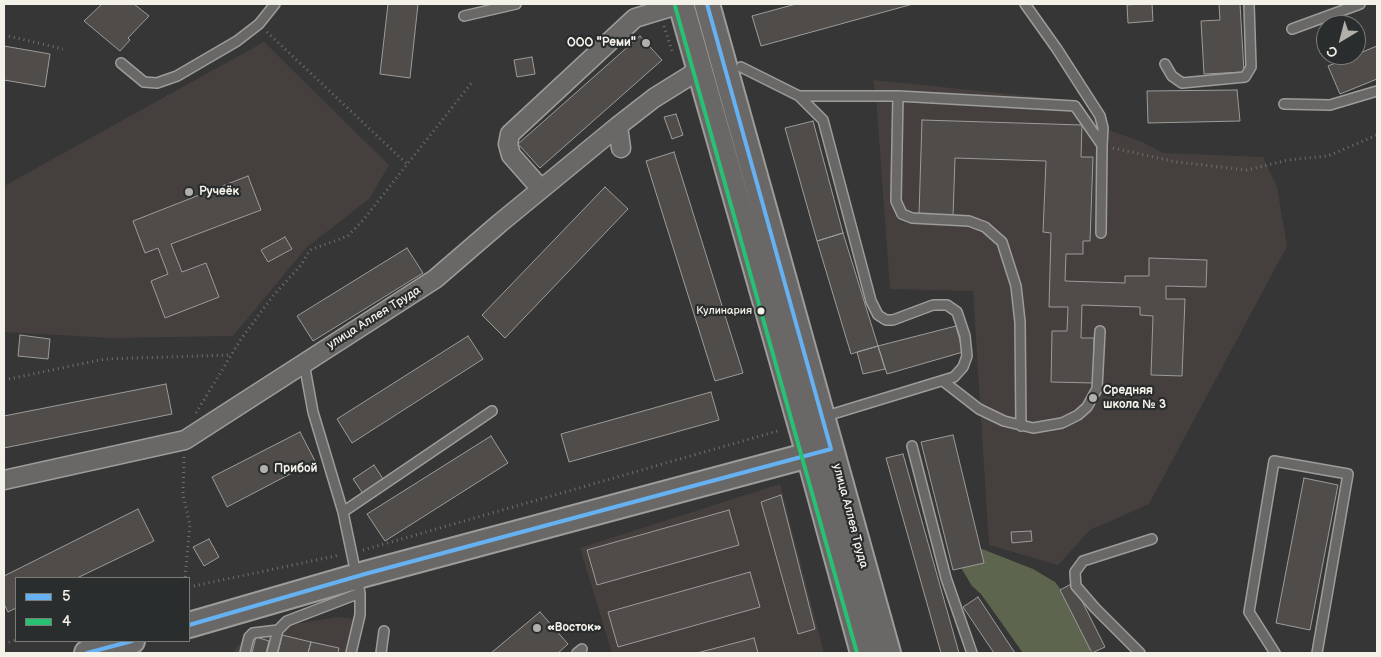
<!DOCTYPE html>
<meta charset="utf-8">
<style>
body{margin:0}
#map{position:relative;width:1381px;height:657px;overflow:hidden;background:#363636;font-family:"Balsamiq Sans",sans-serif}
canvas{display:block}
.frame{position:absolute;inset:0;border:5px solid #f4f1e8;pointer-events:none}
.legend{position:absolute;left:15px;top:577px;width:175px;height:65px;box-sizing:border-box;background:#2a2d2e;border:1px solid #7b7b78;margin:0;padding:6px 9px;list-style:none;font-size:15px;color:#f4f1e8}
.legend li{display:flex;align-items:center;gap:10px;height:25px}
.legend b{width:25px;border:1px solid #7b7b78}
.north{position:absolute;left:1316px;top:15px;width:50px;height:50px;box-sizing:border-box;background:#2a2d2e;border:1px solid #7b7b78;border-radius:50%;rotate:217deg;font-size:14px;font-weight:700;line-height:20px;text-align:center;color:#f4f1e8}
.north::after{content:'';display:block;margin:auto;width:18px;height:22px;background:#b2b0aa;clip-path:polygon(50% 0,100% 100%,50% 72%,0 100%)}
</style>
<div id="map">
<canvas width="1381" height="657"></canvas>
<div class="frame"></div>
<ul class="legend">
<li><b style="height:6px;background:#66b1f2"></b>5</li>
<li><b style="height:6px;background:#26c172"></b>4</li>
</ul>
<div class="north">С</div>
</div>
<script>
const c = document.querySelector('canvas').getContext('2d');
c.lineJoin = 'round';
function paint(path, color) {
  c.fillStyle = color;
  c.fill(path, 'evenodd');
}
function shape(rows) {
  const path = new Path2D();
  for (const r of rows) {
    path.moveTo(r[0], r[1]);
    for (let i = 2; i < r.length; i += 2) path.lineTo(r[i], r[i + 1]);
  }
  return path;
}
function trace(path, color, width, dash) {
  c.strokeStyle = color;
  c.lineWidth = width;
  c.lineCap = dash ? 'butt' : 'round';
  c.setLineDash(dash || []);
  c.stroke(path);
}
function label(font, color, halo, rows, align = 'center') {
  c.font = font + ' "Balsamiq Sans",sans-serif';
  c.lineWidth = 4.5;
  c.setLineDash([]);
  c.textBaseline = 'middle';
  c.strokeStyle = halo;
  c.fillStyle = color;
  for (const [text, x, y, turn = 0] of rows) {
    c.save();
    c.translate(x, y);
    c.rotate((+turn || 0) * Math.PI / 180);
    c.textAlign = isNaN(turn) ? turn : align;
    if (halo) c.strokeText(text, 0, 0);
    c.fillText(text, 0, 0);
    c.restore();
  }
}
paint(shape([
 [264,42,389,165,370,198,307,247,233,336,112,338,4,332,4,186],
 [873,80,1077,101,1103,128,1142,142,1163,153,1263,157,1277,187,1287,246,1149,504,1090,530,1058,565,989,545,973,291,890,289,876,95],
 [780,484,824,653,612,653,580,548],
 [337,617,355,619,347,653,232,653,250,632]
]), '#45403d');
paint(shape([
 [966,549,982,549,1033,569,1055,582,1084,619,1093,644,1089,653,1023,653,981,594,972,586,957,561]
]), '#5e654e');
const building = shape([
 [102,4,134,4,149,16,128,38,130,40,120,51,84,21,102,4],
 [388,4,418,4,410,78,380,74,388,4],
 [796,4,913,4,761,46,752,16,796,4],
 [1140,4,1152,4,1153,21,1128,23,1127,5,1140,4],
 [1219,4,1240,4,1244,72,1204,74,1201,21,1220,20,1219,4],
 [640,36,662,60,540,168,518,144,640,36],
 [4,46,50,54,45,87,4,80,4,46],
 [1377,46,1377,79,1340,94,1328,66,1377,46],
 [532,57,535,74,517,77,514,60,532,57],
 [1237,90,1240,121,1148,123,1147,91,1237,90],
 [676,114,683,135,672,139,664,117,676,114],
 [922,120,1082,125,1081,157,1093,157,1090,241,1083,241,1083,254,1066,254,1065,281,1125,283,1125,276,1149,276,1149,258,1207,260,1206,287,1166,286,1166,299,1185,299,1182,376,1151,375,1153,316,1140,315,1140,307,1082,305,1081,338,1094,338,1093,383,1051,382,1052,331,1067,331,1068,307,1049,307,1051,233,1043,232,1046,161,955,158,953,216,919,215,922,120],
 [813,121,843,233,817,241,785,128,813,121],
 [674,152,743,373,715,381,646,161,674,152],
 [248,176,261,210,171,244,182,272,206,263,219,297,165,318,151,281,168,274,158,248,145,253,133,221,248,176],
 [605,187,628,209,505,338,482,315,605,187],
 [843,233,878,346,851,354,817,241,843,233],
 [285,237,292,249,268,262,261,250,285,237],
 [407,248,423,273,313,341,297,316,407,248],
 [956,326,963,352,887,374,878,346,956,326],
 [20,335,50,339,48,359,18,356,20,335],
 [468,336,483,359,352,443,337,419,468,336],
 [878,346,885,369,863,374,857,352,878,346],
 [166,384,172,414,4,448,4,416,166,384],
 [711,392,719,420,569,462,561,434,711,392],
 [300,432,315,461,227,507,212,477,300,432],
 [953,435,984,563,953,570,921,442,953,435],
 [491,436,508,463,385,541,367,514,491,436],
 [903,454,959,653,941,653,886,458,903,454],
 [374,465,385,482,364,495,353,479,374,465],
 [1304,478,1338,485,1310,630,1276,623,1304,478],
 [781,495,815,629,798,634,761,502,781,495],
 [138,509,154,541,77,578,16,578,16,608,8,612,4,604,4,576,138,509],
 [729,510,739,545,597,585,587,550,729,510],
 [1031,531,1032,541,1012,543,1011,532,1031,531],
 [209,539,219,557,204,566,193,547,209,539],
 [750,572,760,607,618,647,608,612,750,572],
 [1073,583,1105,647,1092,653,1060,590,1073,583],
 [978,597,1015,653,994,653,963,607,978,597],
 [540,612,568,644,558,653,491,653,540,612],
 [282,635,311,642,308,653,278,653,282,635],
 [256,637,269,641,266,653,252,653,256,637],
 [754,638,758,653,697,653,754,638],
 [311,642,339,648,338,653,308,653,311,642]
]);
paint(building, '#4f4c4a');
trace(building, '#9c9c9a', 1);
const lane = shape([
 [1025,4,1057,49,1100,116,1103,128,1102,145],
 [464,16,516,4],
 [1292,29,1360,4],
 [121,63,144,82,157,83,177,76,237,41,259,24,275,4],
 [1165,64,1172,76,1182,83,1245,77,1251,67,1249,4],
 [741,67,799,96,823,120,871,301,878,315,886,320,893,320,933,305,947,305,957,312,965,336,967,356,963,367,954,377,823,417],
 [799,96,898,96,1075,106,1102,145,1101,233],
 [898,96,896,201,902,214,912,218,969,221,985,227,1002,242,1016,286,1020,322,1021,426],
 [1284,104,1330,105,1377,91],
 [304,363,313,412,343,512,360,593,360,615,351,653],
 [943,381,979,409,1004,421,1033,428,1062,423,1078,415,1087,407,1097,389,1100,331],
 [912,446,946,578,972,653],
 [343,512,492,411],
 [245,653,249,637,253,633,278,630,287,621,360,593],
 [272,653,278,630],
 [381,653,384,631],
 [577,653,582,649],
 [1140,653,1095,608,1076,586,1075,572,1083,561,1152,539],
 [1275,653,1249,612,1274,461,1348,474,1317,653]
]);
const street = shape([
 [618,126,621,148],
 [541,189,511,155,508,144,510,134,635,18,681,4],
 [4,480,185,440,435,279,500,223,618,126,654,98,699,70]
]);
const secondary = shape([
 [681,4,809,455,863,653],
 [707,4,888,653],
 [189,625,365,574,824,451],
 [87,653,132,641]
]);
trace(lane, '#9c9c9a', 12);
trace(street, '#9c9c9a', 21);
trace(secondary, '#9c9c9a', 28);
trace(shape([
 [664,26,673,54],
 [267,32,407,164],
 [4,35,63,49],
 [1113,148,1176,162,1247,170,1288,160,1328,156,1377,135],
 [4,380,105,359,229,355],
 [196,413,241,339,273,296,301,265,310,250,348,236,364,219,473,81],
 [184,457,183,495,190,525,185,578],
 [363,550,781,430],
 [189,587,340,555],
 [4,644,16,640]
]), '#70706f', 3, [1, 4]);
trace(lane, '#696866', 9);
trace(street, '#696866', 18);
trace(secondary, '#696866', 24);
trace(shape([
 [189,625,365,574,831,449,707,4],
 [87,653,132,641]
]), '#66b1f2', 4);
trace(shape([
 [675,6,857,653]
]), '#26c172', 4);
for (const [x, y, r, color] of [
 [646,43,5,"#b2b0aa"],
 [189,192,5,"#b2b0aa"],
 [761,311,4.5,"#f4f1e8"],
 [1093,398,5,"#b2b0aa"],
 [264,469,5,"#b2b0aa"],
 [537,628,5,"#b2b0aa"]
]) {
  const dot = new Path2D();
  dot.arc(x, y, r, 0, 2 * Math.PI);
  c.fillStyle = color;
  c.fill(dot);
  trace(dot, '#2a2d2e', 2);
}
label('11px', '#f4f1e8', '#2a2d2e', [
 ["Кулинария",752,311]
], 'right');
label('bold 12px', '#f4f1e8', '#2a2d2e', [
 ["ООО \"Реми\"",636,43,"right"],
 ["Ручеёк",199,192],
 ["Средняя",1103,391],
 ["школа № 3",1103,405],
 ["Прибой",274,469],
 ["«Восток»",547,628]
], 'left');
label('12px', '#f4f1e8', '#2a2d2e', [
 ["улица Аллея Труда",374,318,-32],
 ["улица Аллея Труда",850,516,75]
]);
</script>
